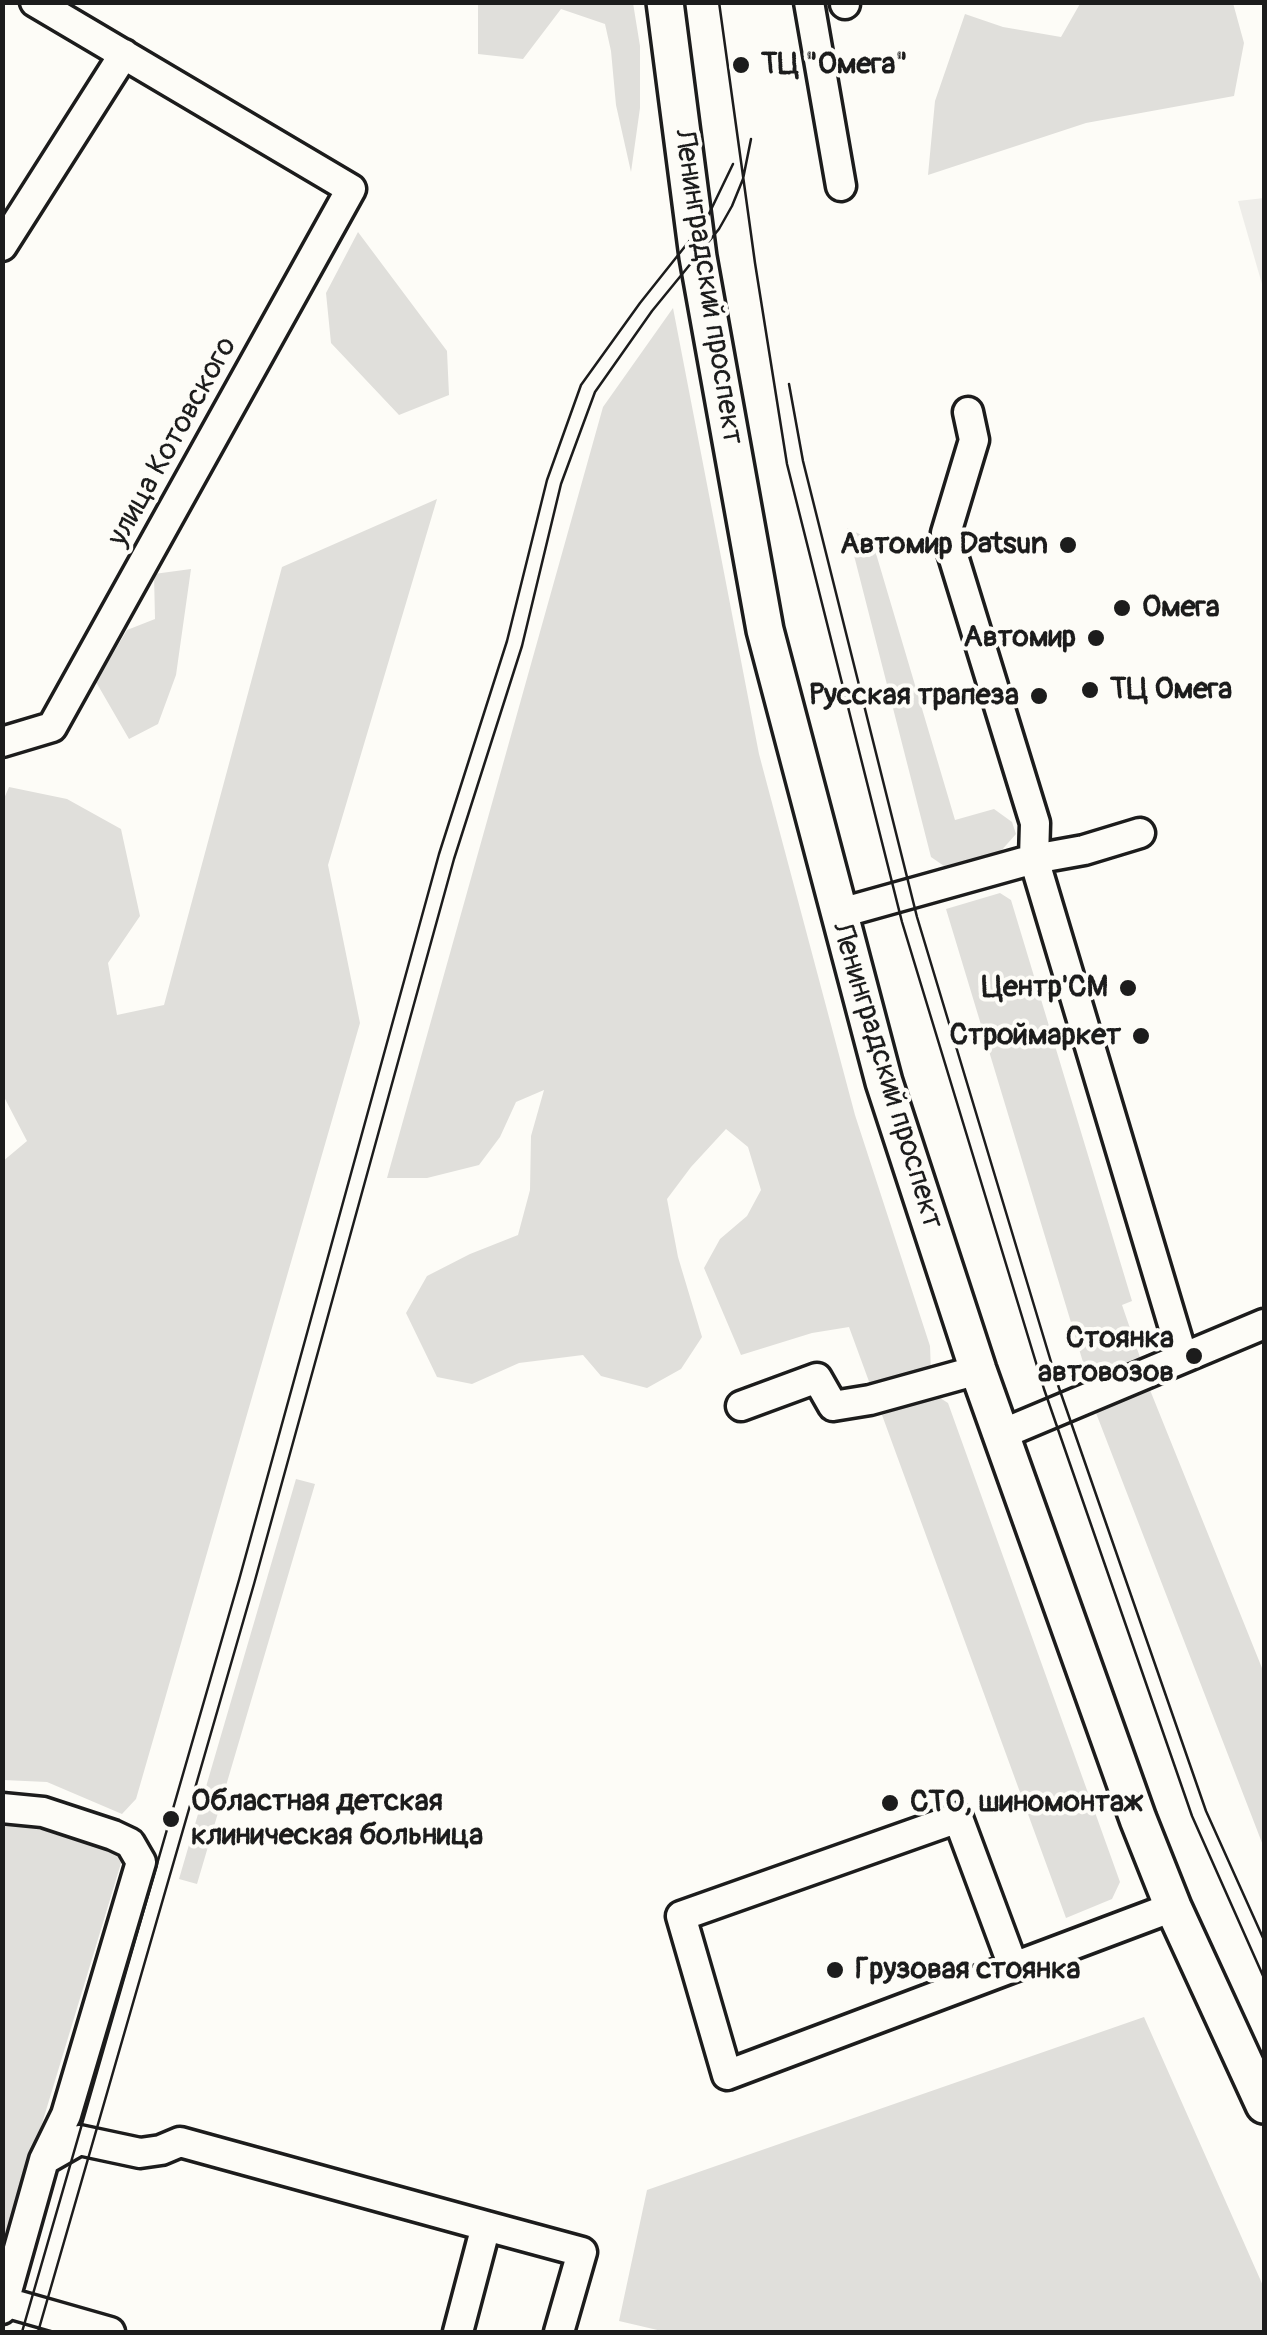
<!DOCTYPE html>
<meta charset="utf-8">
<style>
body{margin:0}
#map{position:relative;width:1267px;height:2335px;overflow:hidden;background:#fdfcf7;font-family:Pangolin,sans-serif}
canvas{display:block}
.frame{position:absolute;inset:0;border:5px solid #1c1c1c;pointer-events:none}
</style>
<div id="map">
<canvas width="1267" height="2335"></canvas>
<div class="frame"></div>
</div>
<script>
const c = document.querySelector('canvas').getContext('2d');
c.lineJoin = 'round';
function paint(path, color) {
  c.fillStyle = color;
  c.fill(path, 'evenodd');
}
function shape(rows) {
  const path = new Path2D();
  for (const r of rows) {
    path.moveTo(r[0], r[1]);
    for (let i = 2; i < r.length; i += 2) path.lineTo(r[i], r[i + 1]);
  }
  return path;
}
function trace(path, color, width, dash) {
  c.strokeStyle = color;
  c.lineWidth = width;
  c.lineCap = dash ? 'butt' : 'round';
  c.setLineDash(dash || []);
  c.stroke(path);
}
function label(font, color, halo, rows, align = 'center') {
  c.font = font + ' Pangolin,sans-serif';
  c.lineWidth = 8;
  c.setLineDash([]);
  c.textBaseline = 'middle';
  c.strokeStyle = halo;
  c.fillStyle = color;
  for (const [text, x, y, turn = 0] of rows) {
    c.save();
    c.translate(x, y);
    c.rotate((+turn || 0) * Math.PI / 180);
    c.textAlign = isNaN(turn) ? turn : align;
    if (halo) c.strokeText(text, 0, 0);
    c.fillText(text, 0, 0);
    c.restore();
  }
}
paint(shape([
 [1264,198,1264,291,1238,201]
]), '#eeede9');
paint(shape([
 [1081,2,1233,3,1244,43,1234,96,1086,123,928,175,935,101,965,14,1003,27,1061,37],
 [478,3,633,3,640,46,640,108,631,172,616,105,611,51,605,24,561,9,523,59,478,54],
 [358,232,447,351,449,395,399,415,331,343,326,293],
 [673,308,759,754,855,1115,930,1346,931,1372,871,1387,849,1327,812,1333,741,1355,704,1268,720,1239,747,1216,761,1190,748,1147,726,1129,691,1167,667,1199,678,1257,702,1337,681,1369,647,1388,601,1376,583,1355,519,1363,472,1384,437,1377,406,1313,427,1276,470,1254,518,1235,530,1190,531,1136,544,1090,516,1102,500,1137,479,1165,427,1178,387,1178,603,407],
 [437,499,328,865,360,1023,136,1799,122,1814,47,1782,3,1780,2,1162,27,1141,3,1095,3,801,9,787,67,799,121,829,140,916,108,963,117,1015,164,1005,282,567],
 [847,528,872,540,955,820,994,809,1012,822,1016,834,1000,852,944,866,931,857],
 [191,569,176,675,158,724,129,739,96,682,127,630,155,619,154,574],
 [1000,893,1011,900,1132,1301,1122,1305,1142,1363,1089,1382,946,909],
 [1150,1390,1264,1673,1264,1848,1096,1413,1124,1398],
 [937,1396,948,1403,1120,1882,1112,1899,1066,1918,882,1415],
 [296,1479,315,1484,197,1884,179,1879],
 [26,1818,107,1841,122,1860,3,2252,3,1819],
 [1144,2017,1264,2288,1264,2332,666,2332,619,2321,647,2190]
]), '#e0dfdb');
const minor = shape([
 [809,2,841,186],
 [845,2,845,4],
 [2,246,124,54],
 [968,412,974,440,946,533,1035,823,1034,859,1084,850,1140,833],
 [2,742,52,727,351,189,35,2],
 [837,914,1034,859,1183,1358],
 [741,1406,817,1378,833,1406,870,1400,978,1370],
 [1002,1434,1264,1324],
 [2,1808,43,1812,113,1835,130,1843,141,1862,66,2115,44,2160,2,2309],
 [1013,1966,958,1818,681,1916,727,2075,1173,1907],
 [44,2160,79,2140,140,2153,161,2150,180,2142,486,2226,458,2332],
 [486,2226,582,2252,559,2332],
 [5,2302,110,2332]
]);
const major = shape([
 [665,2,698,257,765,630,884,1082,978,1370,1138,1819,1173,1907,1264,2105]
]);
trace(minor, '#1c1c1c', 35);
trace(major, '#1c1c1c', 42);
trace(minor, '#fdfcf7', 28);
trace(major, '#fdfcf7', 35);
trace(shape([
 [719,2,755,263,787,464,902,922,1044,1389,1192,1816,1264,1978],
 [789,384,803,461,917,917,1058,1385,1206,1811,1264,1940],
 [22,2332,239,1580,439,854,507,641,547,480,581,385,640,303,706,220,733,164],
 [38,2332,254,1584,454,859,522,646,561,484,595,392,652,311,719,229,732,206,743,179,751,139]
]), '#1c1c1c', 2.5);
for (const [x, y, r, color] of [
 [741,65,10,"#1c1c1c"],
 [1068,545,10,"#1c1c1c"],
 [1122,608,10,"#1c1c1c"],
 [1096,638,10,"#1c1c1c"],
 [1090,690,10,"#1c1c1c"],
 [1039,696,10,"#1c1c1c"],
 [1128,988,10,"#1c1c1c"],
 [1141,1036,10,"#1c1c1c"],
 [1194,1356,10,"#1c1c1c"],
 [890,1803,10,"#1c1c1c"],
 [171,1819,10,"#1c1c1c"],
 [835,1970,10,"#1c1c1c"]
]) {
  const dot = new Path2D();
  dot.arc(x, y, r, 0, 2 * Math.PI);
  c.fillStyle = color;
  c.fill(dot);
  trace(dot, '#fdfcf7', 4);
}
label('bold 30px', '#1c1c1c', '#fdfcf7', [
 ["ТЦ \"Омега\"",761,65],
 ["Автомир Datsun",1048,545,"right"],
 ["Омега",1142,608],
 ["Автомир",1076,638,"right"],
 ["ТЦ Омега",1110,690],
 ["Русская трапеза",1019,696,"right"],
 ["Центр'СМ",1108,988,"right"],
 ["Строймаркет",1121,1036,"right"],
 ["Стоянка",1174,1339,"right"],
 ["автовозов",1174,1373,"right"],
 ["Областная детская",191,1802],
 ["клиническая больница",191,1836],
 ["СТО, шиномонтаж",910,1803],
 ["Грузовая стоянка",855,1970]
], 'left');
label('30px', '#1c1c1c', '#fdfcf7', [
 ["Ленинградский проспект",707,287,81],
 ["улица Котовского",173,442,-61],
 ["Ленинградский проспект",886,1076,73]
]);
</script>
